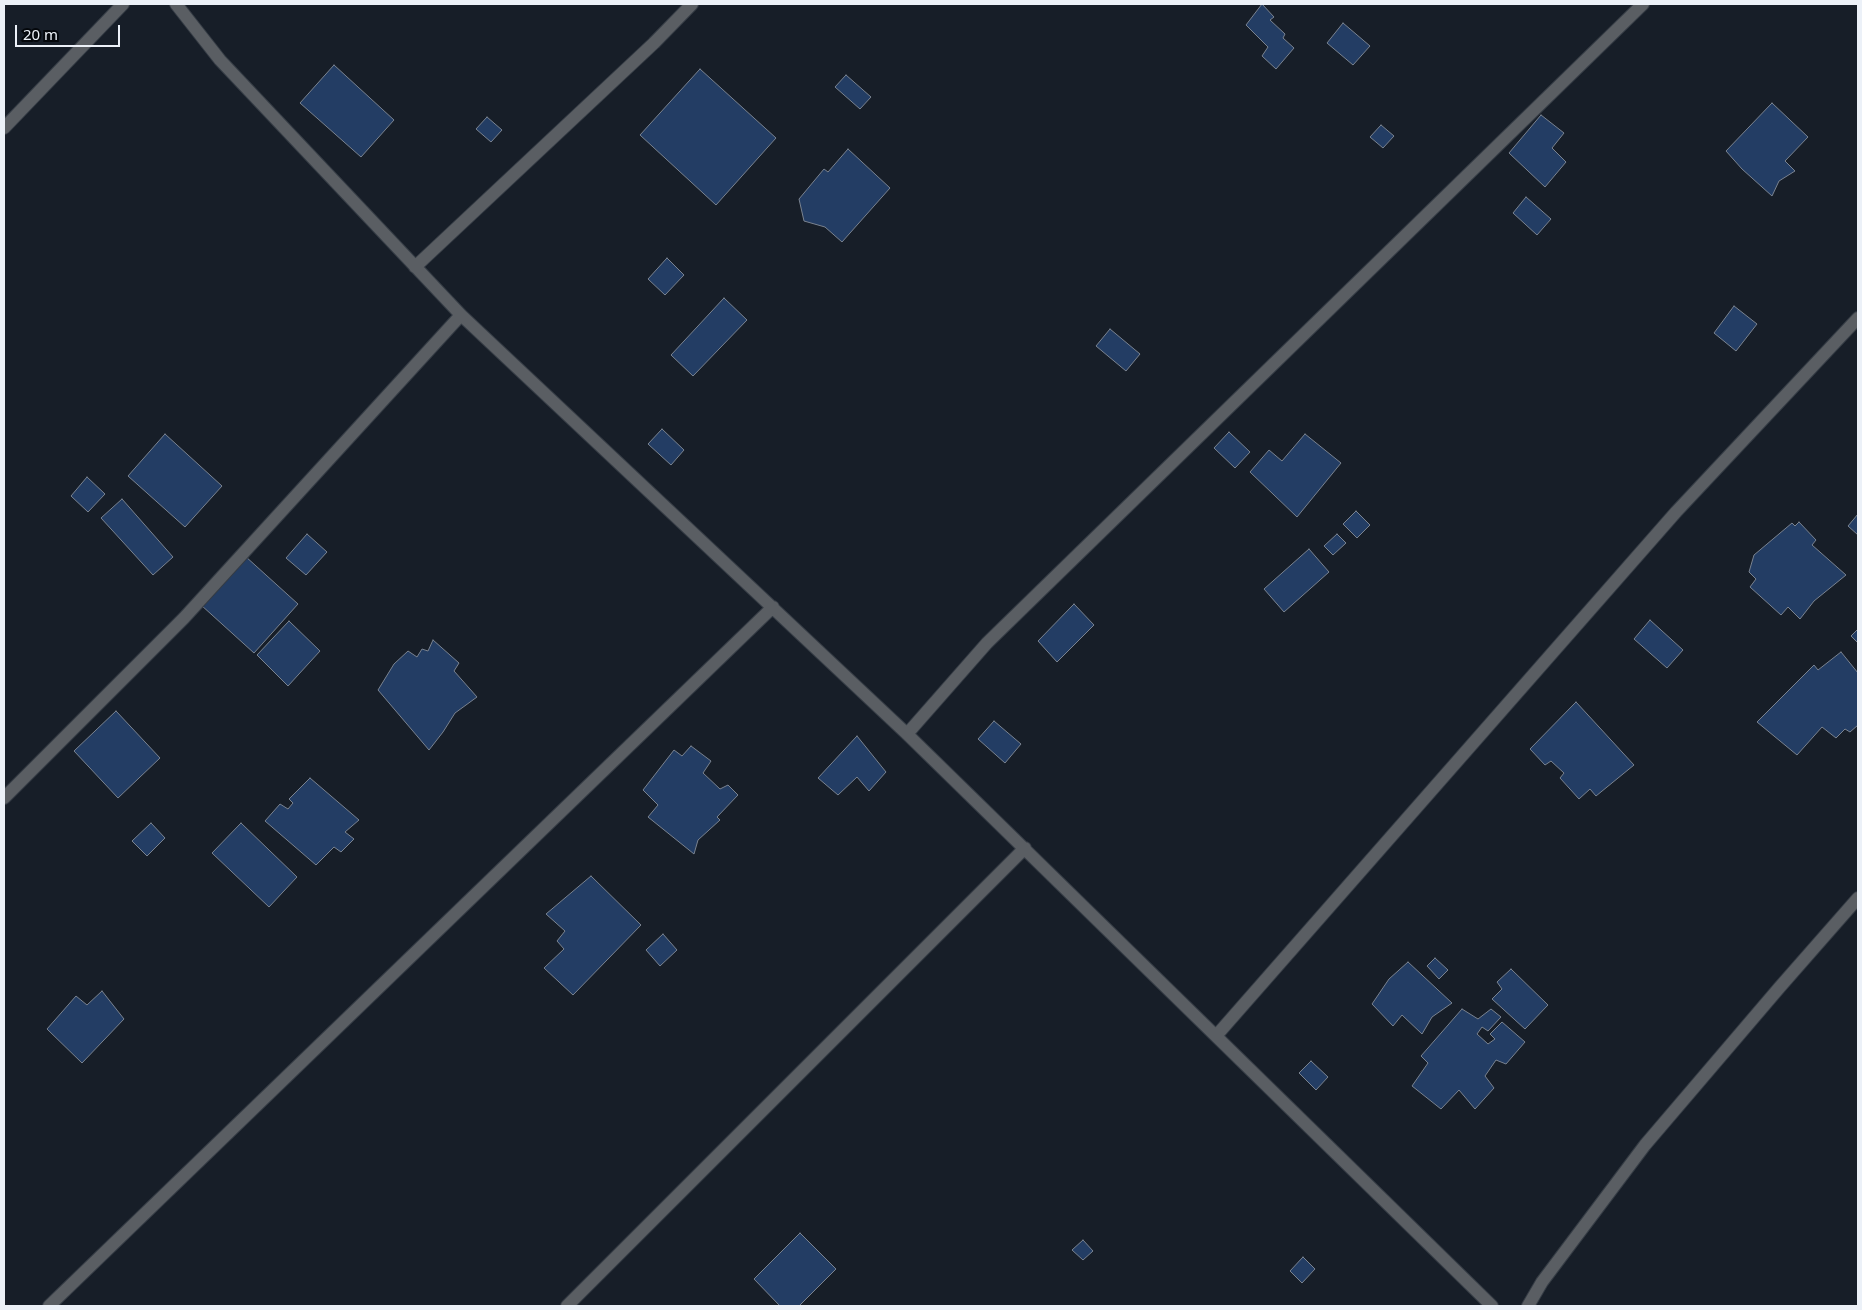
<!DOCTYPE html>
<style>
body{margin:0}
#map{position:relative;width:1862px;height:1310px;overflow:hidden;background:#171e28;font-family:"Noto Sans",sans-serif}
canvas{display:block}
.frame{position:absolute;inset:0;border:5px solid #ecf1f8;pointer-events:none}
.scale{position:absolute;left:15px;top:25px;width:105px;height:22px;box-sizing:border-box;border:2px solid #ecf1f8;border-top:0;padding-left:6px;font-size:15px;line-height:18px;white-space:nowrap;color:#ecf1f8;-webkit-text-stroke:4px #05080c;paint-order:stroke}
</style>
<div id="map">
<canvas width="1862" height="1310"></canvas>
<div class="frame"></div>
<div class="scale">20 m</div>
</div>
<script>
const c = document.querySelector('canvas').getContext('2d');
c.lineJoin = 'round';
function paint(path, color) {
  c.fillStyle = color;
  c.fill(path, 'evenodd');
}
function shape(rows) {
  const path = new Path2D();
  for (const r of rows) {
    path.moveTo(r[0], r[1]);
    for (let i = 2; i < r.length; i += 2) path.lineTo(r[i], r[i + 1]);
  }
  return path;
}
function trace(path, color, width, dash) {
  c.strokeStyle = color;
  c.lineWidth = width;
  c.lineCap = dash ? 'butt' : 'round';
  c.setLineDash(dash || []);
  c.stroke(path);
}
const building = shape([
 [1262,4,1274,17,1270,20,1285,34,1283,38,1294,48,1276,69,1262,56,1268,47,1246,25,1262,4],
 [1343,23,1370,46,1353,65,1327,43,1343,23],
 [334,65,394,120,361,157,300,103,334,65],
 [700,69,776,138,716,205,640,135,700,69],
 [846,75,871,97,860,109,835,87,846,75],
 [1772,103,1808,137,1785,161,1795,171,1779,181,1772,196,1742,169,1726,151,1772,103],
 [1541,115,1564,133,1552,148,1566,162,1545,187,1509,153,1541,115],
 [487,117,502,130,491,142,476,129,487,117],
 [1381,125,1394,136,1383,148,1370,137,1381,125],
 [848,149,890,188,842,242,825,227,804,221,799,199,824,169,828,172,848,149],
 [1526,197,1551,219,1537,235,1513,213,1526,197],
 [667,258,684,275,665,295,648,279,667,258],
 [724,298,747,320,693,376,671,355,724,298],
 [1734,306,1757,324,1736,351,1714,333,1734,306],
 [1110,329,1140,354,1126,371,1096,346,1110,329],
 [662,429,684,450,671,465,648,444,662,429],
 [1229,432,1250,452,1235,468,1214,448,1229,432],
 [165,434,222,486,185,527,128,476,165,434],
 [1305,434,1341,463,1297,517,1250,472,1269,450,1282,461,1305,434],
 [87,477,105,494,88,512,71,496,87,477],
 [122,499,173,557,153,575,101,518,122,499],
 [1356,511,1370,525,1357,538,1343,524,1356,511],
 [1858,514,1858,535,1848,526,1858,514],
 [1799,522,1816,540,1812,545,1846,575,1814,601,1800,619,1788,607,1781,615,1750,587,1756,579,1749,572,1754,555,1792,523,1795,526,1799,522],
 [307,534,327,552,306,575,286,558,307,534],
 [1337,534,1346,543,1333,555,1324,546,1337,534],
 [1309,549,1329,572,1284,612,1264,589,1309,549],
 [245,556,298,604,254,653,201,605,245,556],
 [1074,604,1094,625,1057,662,1038,641,1074,604],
 [1650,620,1683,650,1667,668,1634,639,1650,620],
 [289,621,320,651,288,686,257,655,289,621],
 [1858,629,1858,643,1851,636,1858,629],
 [433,640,459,663,454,671,477,697,455,713,443,732,429,750,378,690,394,664,408,651,417,657,422,649,428,651,433,640],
 [1841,652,1858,673,1858,725,1850,732,1845,729,1836,738,1822,727,1797,755,1757,722,1814,665,1818,670,1841,652],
 [1576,702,1634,765,1596,796,1590,789,1579,799,1560,778,1564,773,1551,761,1545,765,1530,749,1576,702],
 [116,711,160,758,118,798,74,751,116,711],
 [994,721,1021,744,1005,763,978,739,994,721],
 [857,736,886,772,869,791,857,777,838,795,818,778,857,736],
 [691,746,711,761,703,773,720,789,728,785,738,795,717,817,720,820,698,840,694,854,648,817,658,805,643,790,674,750,682,756,691,746],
 [310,778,359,820,345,832,354,839,341,852,334,847,316,865,265,821,280,804,288,809,293,803,289,799,310,778],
 [151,823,165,838,147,856,132,841,151,823],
 [241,823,297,877,269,907,212,853,241,823],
 [591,876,641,925,573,995,544,968,564,949,557,941,565,931,546,914,591,876],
 [663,934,677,950,660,966,646,950,663,934],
 [1435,958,1448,970,1439,979,1427,966,1435,958],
 [1408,962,1452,1003,1432,1017,1422,1034,1402,1015,1393,1026,1372,1004,1389,979,1408,962],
 [1511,969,1548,1005,1525,1029,1492,999,1502,989,1497,982,1511,969],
 [102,991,124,1019,82,1063,47,1029,76,996,87,1005,102,991],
 [1462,1009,1478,1019,1491,1009,1501,1017,1488,1031,1482,1027,1477,1034,1488,1044,1495,1039,1490,1034,1502,1022,1525,1042,1506,1064,1496,1060,1485,1076,1494,1088,1475,1109,1459,1090,1441,1109,1412,1086,1428,1063,1421,1056,1462,1009],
 [1311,1061,1328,1077,1316,1090,1299,1073,1311,1061],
 [800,1233,836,1269,799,1306,780,1306,754,1279,800,1233],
 [1083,1240,1093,1251,1083,1260,1072,1250,1083,1240],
 [1303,1257,1315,1269,1302,1283,1290,1271,1303,1257]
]);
paint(building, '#233d64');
trace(building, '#7a8390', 1);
const street = shape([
 [176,4,220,60,461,315,907,734,1492,1306],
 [4,128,123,4],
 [415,267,654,43,692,4],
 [907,734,987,643,1643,4],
 [4,798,184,618,461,315],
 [1216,1036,1676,512,1858,318],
 [49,1306,773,607],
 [567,1306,1025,848],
 [1528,1306,1542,1282,1645,1145,1779,988,1858,898]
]);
trace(street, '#353c45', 14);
trace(street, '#5a5e63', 12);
</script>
